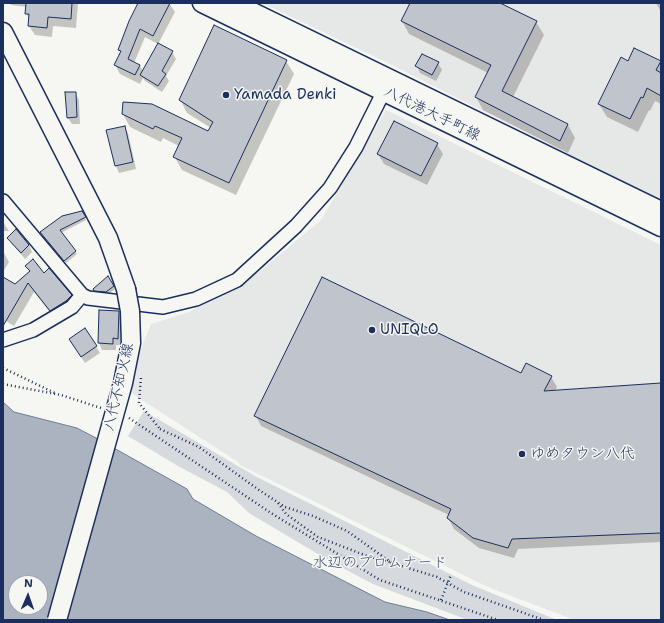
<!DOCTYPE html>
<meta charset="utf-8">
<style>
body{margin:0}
#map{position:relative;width:664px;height:623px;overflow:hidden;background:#f6f6f2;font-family:"Shantell Sans",sans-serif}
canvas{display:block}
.frame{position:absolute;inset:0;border:4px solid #1b2f5e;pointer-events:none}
.north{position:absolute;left:8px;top:575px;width:40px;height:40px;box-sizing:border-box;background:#f6f6f2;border:1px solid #9ea6b7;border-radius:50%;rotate:2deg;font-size:11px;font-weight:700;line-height:16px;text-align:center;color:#1b2f5e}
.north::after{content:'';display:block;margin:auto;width:14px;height:18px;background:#1b2f5e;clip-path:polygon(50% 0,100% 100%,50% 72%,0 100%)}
</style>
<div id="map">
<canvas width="664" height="623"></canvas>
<div class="frame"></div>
<div class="north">N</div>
</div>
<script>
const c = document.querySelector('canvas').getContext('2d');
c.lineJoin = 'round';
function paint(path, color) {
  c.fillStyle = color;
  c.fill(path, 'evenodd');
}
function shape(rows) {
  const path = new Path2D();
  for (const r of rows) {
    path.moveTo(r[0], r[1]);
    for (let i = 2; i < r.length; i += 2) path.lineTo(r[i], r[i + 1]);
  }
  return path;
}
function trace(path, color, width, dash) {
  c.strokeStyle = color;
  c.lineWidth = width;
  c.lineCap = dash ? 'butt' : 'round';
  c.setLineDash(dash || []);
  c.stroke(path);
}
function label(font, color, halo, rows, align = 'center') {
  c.font = font + ' "Shantell Sans","Klee One",sans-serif';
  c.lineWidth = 3;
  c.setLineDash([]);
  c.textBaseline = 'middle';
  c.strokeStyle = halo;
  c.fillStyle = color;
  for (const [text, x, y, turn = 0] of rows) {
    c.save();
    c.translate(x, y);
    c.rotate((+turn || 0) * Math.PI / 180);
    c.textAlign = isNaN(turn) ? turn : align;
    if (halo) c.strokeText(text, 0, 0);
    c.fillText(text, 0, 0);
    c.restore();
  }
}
paint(shape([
 [262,3,661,3,661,201,390,64],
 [386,110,661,245,661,620,575,620,490,588,240,465,238,462,125,389,151,324,189,312,259,272,321,220]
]), '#e6e7e7');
paint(shape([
 [144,411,255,476,472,585,557,620,468,620,373,584,333,563,249,513,227,492,178,466,128,436]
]), '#d6d9dd');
const water = shape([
 [3,402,14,412,77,428,96,438,187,489,193,499,256,536,385,602,427,612,450,620,3,620,3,402],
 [16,583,40,583,40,607,16,607,16,583]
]);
paint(water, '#abb2c0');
trace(water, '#717e99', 1);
paint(shape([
 [10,3,78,3,76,28,53,26,52,37,35,35,29,26,30,20,26,13,27,7,11,5],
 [139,3,169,3,175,12,158,44,172,52,176,59,166,76,169,81,162,92,145,81,143,78,140,84,120,74,115,65,121,54,119,50],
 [145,37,158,44,143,71,140,66,134,63],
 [411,3,498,3,536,22,544,35,513,97,568,125,575,138,568,153,483,110,476,97,488,73,409,34,402,21],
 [656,3,661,3,661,12],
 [635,50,661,62,661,104,655,101,650,111,649,110,638,132,607,117,599,104,629,62],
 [286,61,294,74,236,195,182,170,174,156,179,146,163,138,161,142,130,127,123,114,208,132,211,128,187,113,180,99],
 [438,63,442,70,436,81,420,73,417,66],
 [75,93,79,100,80,124,72,124,68,118],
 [124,127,128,133,136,169,119,173,116,166,107,131],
 [437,144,443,154,427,185,384,164,378,154],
 [82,212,86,220,61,233,77,254,66,263,41,233],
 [3,222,9,231,3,231],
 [8,238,29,245,32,252,25,259,12,244],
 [3,251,9,262,3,272],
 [26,266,43,274,71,296,76,306,56,320,34,292,14,326,3,319,3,278,15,285,30,272],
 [107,278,115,289,108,295,97,293,94,289],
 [119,312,122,318,121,345,116,345,116,350,102,350,99,343],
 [85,329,100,353,85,363,74,346],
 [522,374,551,377,557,387,555,391,661,384,661,542,518,549,514,558,479,548,454,529,448,518,449,515,261,426,256,416]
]), '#0003');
const building = shape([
 [26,3,72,3,71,19,48,17,47,28,28,26,29,14,25,14,26,3],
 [138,3,170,3,153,36,140,29,128,59,140,65,135,75,114,65,121,51,118,50,129,21,138,3],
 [410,3,500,3,537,21,502,91,568,124,560,141,475,97,491,65,401,21,410,3],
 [214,25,287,60,229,183,173,157,182,138,155,126,153,129,122,114,123,102,152,104,208,131,213,122,179,100,214,25],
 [158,43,173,51,162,71,166,74,158,86,140,75,158,43],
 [634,48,661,61,656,70,661,73,661,96,647,88,643,98,641,97,630,119,598,104,621,57,628,61,634,48],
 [422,54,439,62,432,75,415,66,422,54],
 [65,92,76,92,77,117,67,118,65,92],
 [394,121,438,143,421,176,377,154,394,121],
 [125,126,133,162,115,166,106,130,125,126],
 [82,211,86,217,60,230,76,251,64,261,40,232,62,216,82,211],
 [16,229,29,245,21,253,7,238,16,229],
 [33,259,44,273,49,268,72,295,66,301,50,311,28,283,3,326,3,277,15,284,30,271,25,266,33,259],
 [108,276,114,286,106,292,94,291,93,289,108,276],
 [322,277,521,373,526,363,552,376,544,391,661,383,661,533,512,539,508,548,473,538,447,518,451,509,254,416,322,277],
 [99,310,119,311,118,339,113,338,113,344,98,343,99,310],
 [85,328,97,346,81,357,69,339,85,328]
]);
paint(building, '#c0c4cd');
trace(building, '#1b2f5e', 1);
const minor = shape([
 [3,201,82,295,88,298,163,307,196,299,237,280,296,226,330,188,356,147,384,91,388,85],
 [3,340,33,330,72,307,82,295]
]);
const secondary = shape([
 [202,3,661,227],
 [234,3,661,211],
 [3,32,108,238,126,289]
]);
trace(minor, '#1b2f5e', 16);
trace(secondary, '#1b2f5e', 21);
trace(shape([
 [3,368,57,394],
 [141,378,139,403,160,429],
 [3,384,61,395,101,408],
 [129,418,271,513,380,580,498,620],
 [160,429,199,447,259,490,285,507,313,516,347,531,392,563,437,577,464,592,544,620],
 [278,503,286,514,318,537,367,556,390,562],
 [441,600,451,575]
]), '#1b2f5e', 2.5, [1, 3]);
trace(minor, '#f6f6f2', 13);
trace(secondary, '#f6f6f2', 18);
const secondaryBridge = shape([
 [57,620,123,383,131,343,130,311,126,289]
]);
trace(secondaryBridge, '#1b2f5e', 21, []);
trace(secondaryBridge, '#f6f6f2', 18);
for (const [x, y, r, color] of [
 [226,95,4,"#1b2f5e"],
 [372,330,4,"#1b2f5e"],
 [522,454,4,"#1b2f5e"]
]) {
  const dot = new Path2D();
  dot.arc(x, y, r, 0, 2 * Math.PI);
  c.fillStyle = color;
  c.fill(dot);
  trace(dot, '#f6f6f2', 1.5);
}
label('15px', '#1b2f5e', '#f6f6f2', [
 ["Yamada Denki",234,95],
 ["UNIQLO",380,330],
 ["ゆめタウン八代",530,454]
], 'left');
label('15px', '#1b2f5e', '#f6f6f2', [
 ["八代港大手町線",432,114,26],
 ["八代不知火線",119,387,-77]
]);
label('15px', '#405177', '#f6f6f2', [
 ["水辺のプロムナード",380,563]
]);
</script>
